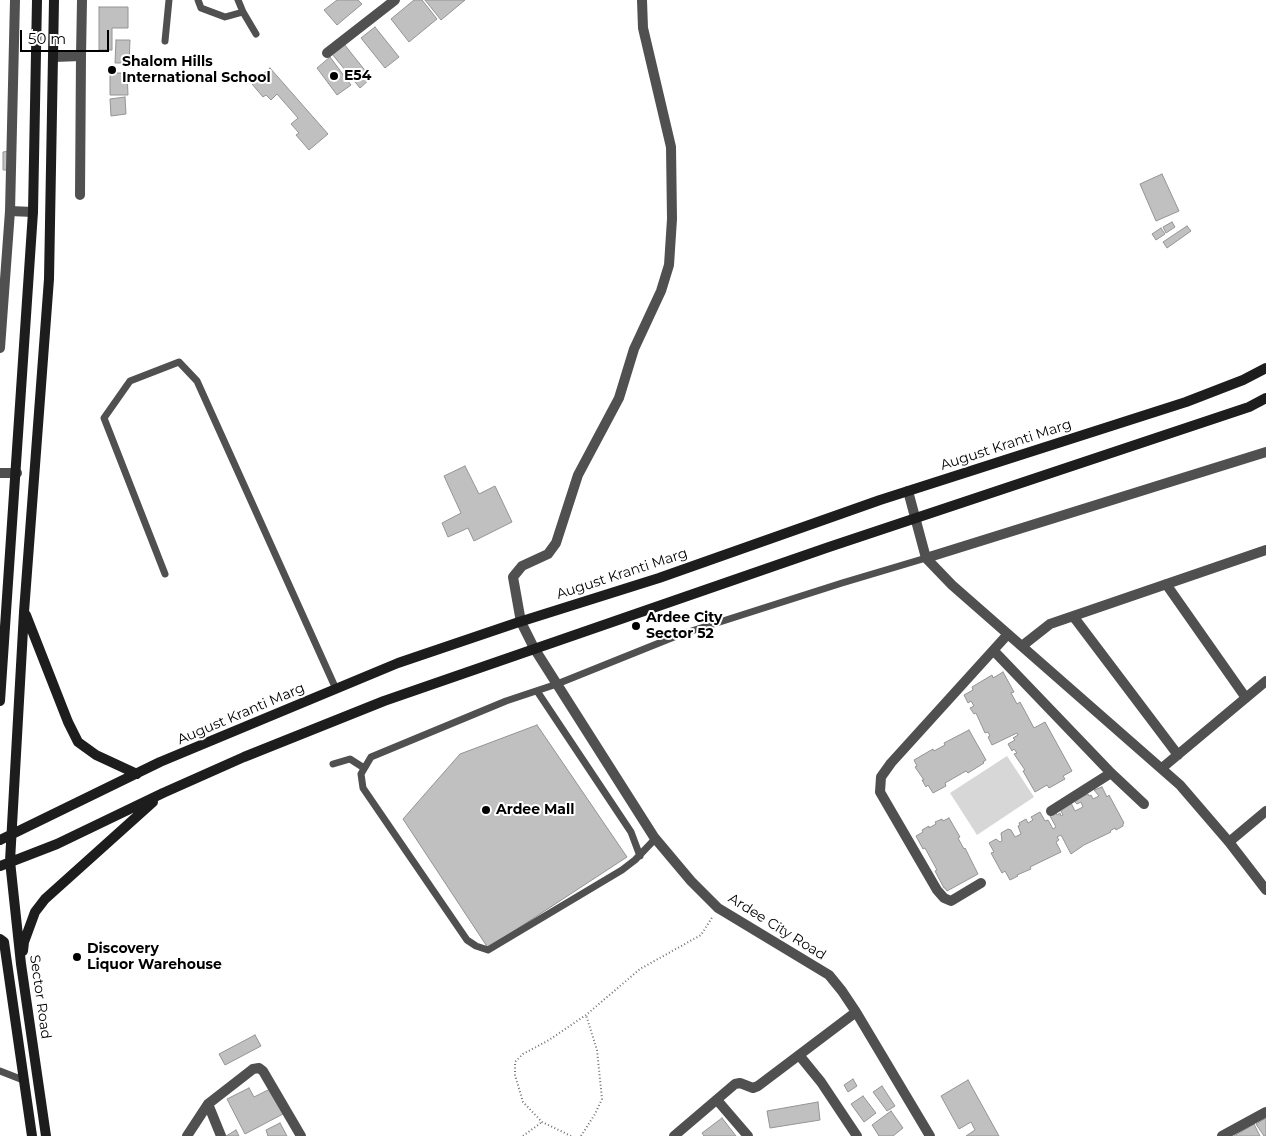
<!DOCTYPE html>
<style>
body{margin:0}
#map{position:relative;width:1266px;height:1136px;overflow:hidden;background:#fff;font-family:Montserrat,sans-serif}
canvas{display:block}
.scale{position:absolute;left:20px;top:30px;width:89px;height:22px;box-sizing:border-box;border:2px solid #000;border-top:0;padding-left:6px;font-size:15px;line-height:18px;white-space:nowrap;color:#000;-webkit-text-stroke:4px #fff;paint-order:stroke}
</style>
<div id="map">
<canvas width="1266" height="1136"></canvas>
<div class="scale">50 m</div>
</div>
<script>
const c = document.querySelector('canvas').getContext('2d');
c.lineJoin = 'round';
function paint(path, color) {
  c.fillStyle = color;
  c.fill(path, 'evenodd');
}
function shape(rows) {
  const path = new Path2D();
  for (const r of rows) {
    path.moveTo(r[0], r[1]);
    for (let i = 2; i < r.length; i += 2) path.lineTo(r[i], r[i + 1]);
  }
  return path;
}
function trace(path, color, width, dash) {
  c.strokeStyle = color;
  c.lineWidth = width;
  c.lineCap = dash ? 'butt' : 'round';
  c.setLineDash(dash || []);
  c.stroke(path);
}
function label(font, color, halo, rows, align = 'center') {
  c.font = font + ' Montserrat,sans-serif';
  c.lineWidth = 4;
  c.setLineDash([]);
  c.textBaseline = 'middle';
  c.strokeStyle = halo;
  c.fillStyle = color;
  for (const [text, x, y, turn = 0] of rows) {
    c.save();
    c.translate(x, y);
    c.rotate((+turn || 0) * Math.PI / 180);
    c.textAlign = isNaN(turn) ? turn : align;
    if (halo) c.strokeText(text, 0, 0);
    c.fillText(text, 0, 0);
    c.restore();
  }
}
paint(shape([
 [1007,756,1034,797,977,835,950,793]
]), '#d7d7d7');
const building = shape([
 [337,0,358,0,362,4,337,25,324,10,337,0],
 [414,0,422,0,437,19,409,42,391,19,414,0],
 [425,0,465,0,441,20,425,0],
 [99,7,128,7,128,28,112,28,112,50,99,50,99,7],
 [375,27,399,57,385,68,361,38,375,27],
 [116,40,130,40,129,63,115,63,116,40],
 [344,44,371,78,360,88,332,54,344,44],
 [330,57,351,85,337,95,317,68,330,57],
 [270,68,328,134,309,150,296,135,299,133,291,124,298,118,277,94,271,100,266,95,263,97,252,84,270,68],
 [110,73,127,73,128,95,110,95,110,73],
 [125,97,126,114,111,116,110,99,125,97],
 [9,151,9,170,3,170,3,152,9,151],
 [1162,174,1179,211,1156,221,1140,184,1162,174],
 [1172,222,1175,227,1166,233,1163,227,1172,222],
 [1187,226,1191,231,1167,248,1163,242,1187,226],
 [1161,228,1165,234,1156,240,1152,234,1161,228],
 [465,466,479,494,495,486,512,522,474,541,468,528,448,537,442,523,461,513,444,476,465,466],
 [1003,672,1014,692,1011,693,1017,704,1020,702,1034,728,1045,722,1072,771,1063,776,1065,779,1049,788,1047,785,1035,792,1023,771,1025,770,1014,754,1017,753,1014,749,1012,751,1008,744,1015,740,1013,738,1018,735,1017,733,992,745,988,737,990,736,988,732,985,733,976,713,974,714,970,708,974,706,971,701,968,703,964,695,973,690,972,687,992,675,993,678,1003,672],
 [537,725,627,857,488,948,403,819,460,754,537,725],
 [969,730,986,760,983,762,984,763,968,773,966,771,945,783,946,786,933,793,928,785,926,787,922,780,924,780,915,767,917,766,914,760,933,749,934,751,945,745,944,743,969,730],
 [1102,787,1107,797,1109,795,1124,823,1123,824,1123,826,1116,830,1115,828,1110,831,1111,832,1084,845,1071,854,1061,835,1057,837,1059,840,1056,842,1061,852,1030,867,1031,869,1017,875,1018,876,1010,880,1005,871,1002,873,991,853,994,852,989,843,996,839,1000,842,1002,841,1001,833,1008,829,1011,830,1015,837,1021,834,1018,826,1020,825,1019,823,1026,819,1028,823,1033,820,1031,817,1040,812,1045,821,1048,820,1053,829,1056,827,1050,816,1056,813,1057,815,1060,813,1061,816,1063,815,1060,809,1071,803,1075,811,1083,807,1081,802,1077,804,1074,801,1088,794,1089,796,1091,795,1093,799,1099,796,1094,790,1102,787],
 [949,818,960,837,958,838,964,849,965,848,978,874,947,891,945,888,944,888,935,871,937,870,925,848,923,849,916,836,923,832,922,830,929,826,929,828,936,824,935,822,942,819,943,821,949,818],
 [255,1035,261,1046,225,1065,219,1054,255,1035],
 [853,1079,857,1086,848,1092,844,1085,853,1079],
 [968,1080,999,1136,966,1136,975,1130,971,1122,959,1129,941,1096,968,1080],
 [882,1086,895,1106,887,1111,873,1092,882,1086],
 [249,1088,254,1097,270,1089,283,1114,245,1134,227,1099,249,1088],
 [863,1096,876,1113,864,1122,851,1104,863,1096],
 [818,1102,820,1120,770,1128,767,1111,818,1102],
 [891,1111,903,1128,893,1136,879,1136,872,1125,891,1111],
 [722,1118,736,1136,704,1136,702,1133,722,1118],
 [1266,1118,1266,1136,1264,1136,1256,1124,1266,1118],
 [280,1123,287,1136,268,1136,266,1130,280,1123],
 [1254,1124,1260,1136,1234,1136,1254,1124],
 [236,1130,239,1136,226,1136,236,1130]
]);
paint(building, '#c0c0c0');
trace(building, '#949494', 1);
trace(shape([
 [523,1136,542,1122],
 [571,1136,542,1122,523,1102,515,1075,515,1062,523,1054,549,1040,586,1015,640,969,701,935,713,916],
 [581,1136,595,1114,602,1099,597,1050,586,1015]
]), '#727272', 2, [1, 2.5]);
trace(shape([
 [198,0,201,8,225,17,243,12],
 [238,0,243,12,256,34],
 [165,41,169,0],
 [165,574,104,418,130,381,179,362,197,381,336,689],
 [537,691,631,832,640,856],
 [333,764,350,759,364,768],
 [655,839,635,860,622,870,488,950,476,946,467,940,363,788,361,774,371,757,506,701,557,684,679,635,842,583,926,558],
 [0,1071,23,1080]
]), '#505050', 7);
trace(shape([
 [642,0,643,28,671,147,672,219,669,265,661,291,634,349,619,398,578,475,556,543,548,554,522,566,513,577,521,622,534,648,654,837,691,881,718,908,829,975,842,991,856,1012,930,1136],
 [327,53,395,0],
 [80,195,81,56],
 [10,211,33,212],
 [0,473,17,473],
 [908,491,926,558,952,585,1180,785,1229,842,1266,890],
 [926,558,1266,452],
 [1166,584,1246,698],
 [1073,616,1178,755],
 [1022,646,1050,624,1266,550],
 [994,651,1111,773,1144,804],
 [1162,768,1266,681],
 [1051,811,1111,773],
 [1229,842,1266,811],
 [981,883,951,901,944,898,937,890,880,792,881,777,891,763,1008,634],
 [799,1055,821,1082,857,1136],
 [717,1100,748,1136],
 [208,1104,221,1136],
 [187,1136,208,1104,253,1069,259,1068,263,1071,301,1136],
 [674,1136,735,1084,740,1083,753,1088,758,1086,856,1012],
 [1222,1136,1266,1112]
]), '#505050', 10);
trace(shape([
 [54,57,81,56,82,0],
 [0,348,10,211,15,0]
]), '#505050', 10);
trace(shape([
 [26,615,68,722,78,742,96,755,137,774],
 [0,701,33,212,37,0],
 [0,840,160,762,398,663,516,623,659,578,880,500,1186,402,1243,380,1266,368],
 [0,866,57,844,163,793,244,757,384,701,829,547,1249,407,1266,398],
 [0,939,4,942,32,1136],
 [23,951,24,942,35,912,45,899,153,802],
 [46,1136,21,964,10,861,24,612,49,279,54,0]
]), '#1d1d1d', 10);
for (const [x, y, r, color] of [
 [112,70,5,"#000"],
 [334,76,5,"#000"],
 [636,626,5,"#000"],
 [486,810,5,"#000"],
 [77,957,5,"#000"]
]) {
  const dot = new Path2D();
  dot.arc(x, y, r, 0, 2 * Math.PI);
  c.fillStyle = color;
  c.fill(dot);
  trace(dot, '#fff', 2);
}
label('bold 14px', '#000', '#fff', [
 ["Shalom Hills",122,62],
 ["International School",122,78],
 ["E54",344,76],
 ["Ardee City",646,618],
 ["Sector 52",646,634],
 ["Ardee Mall",496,810],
 ["Discovery",87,949],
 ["Liquor Warehouse",87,965]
], 'left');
label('14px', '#000', '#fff', [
 ["August Kranti Marg",1006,445,-18],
 ["August Kranti Marg",622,574,-18],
 ["August Kranti Marg",241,714,-23],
 ["Ardee City Road",777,927,32],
 ["Sector Road",40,997,82]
]);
</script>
